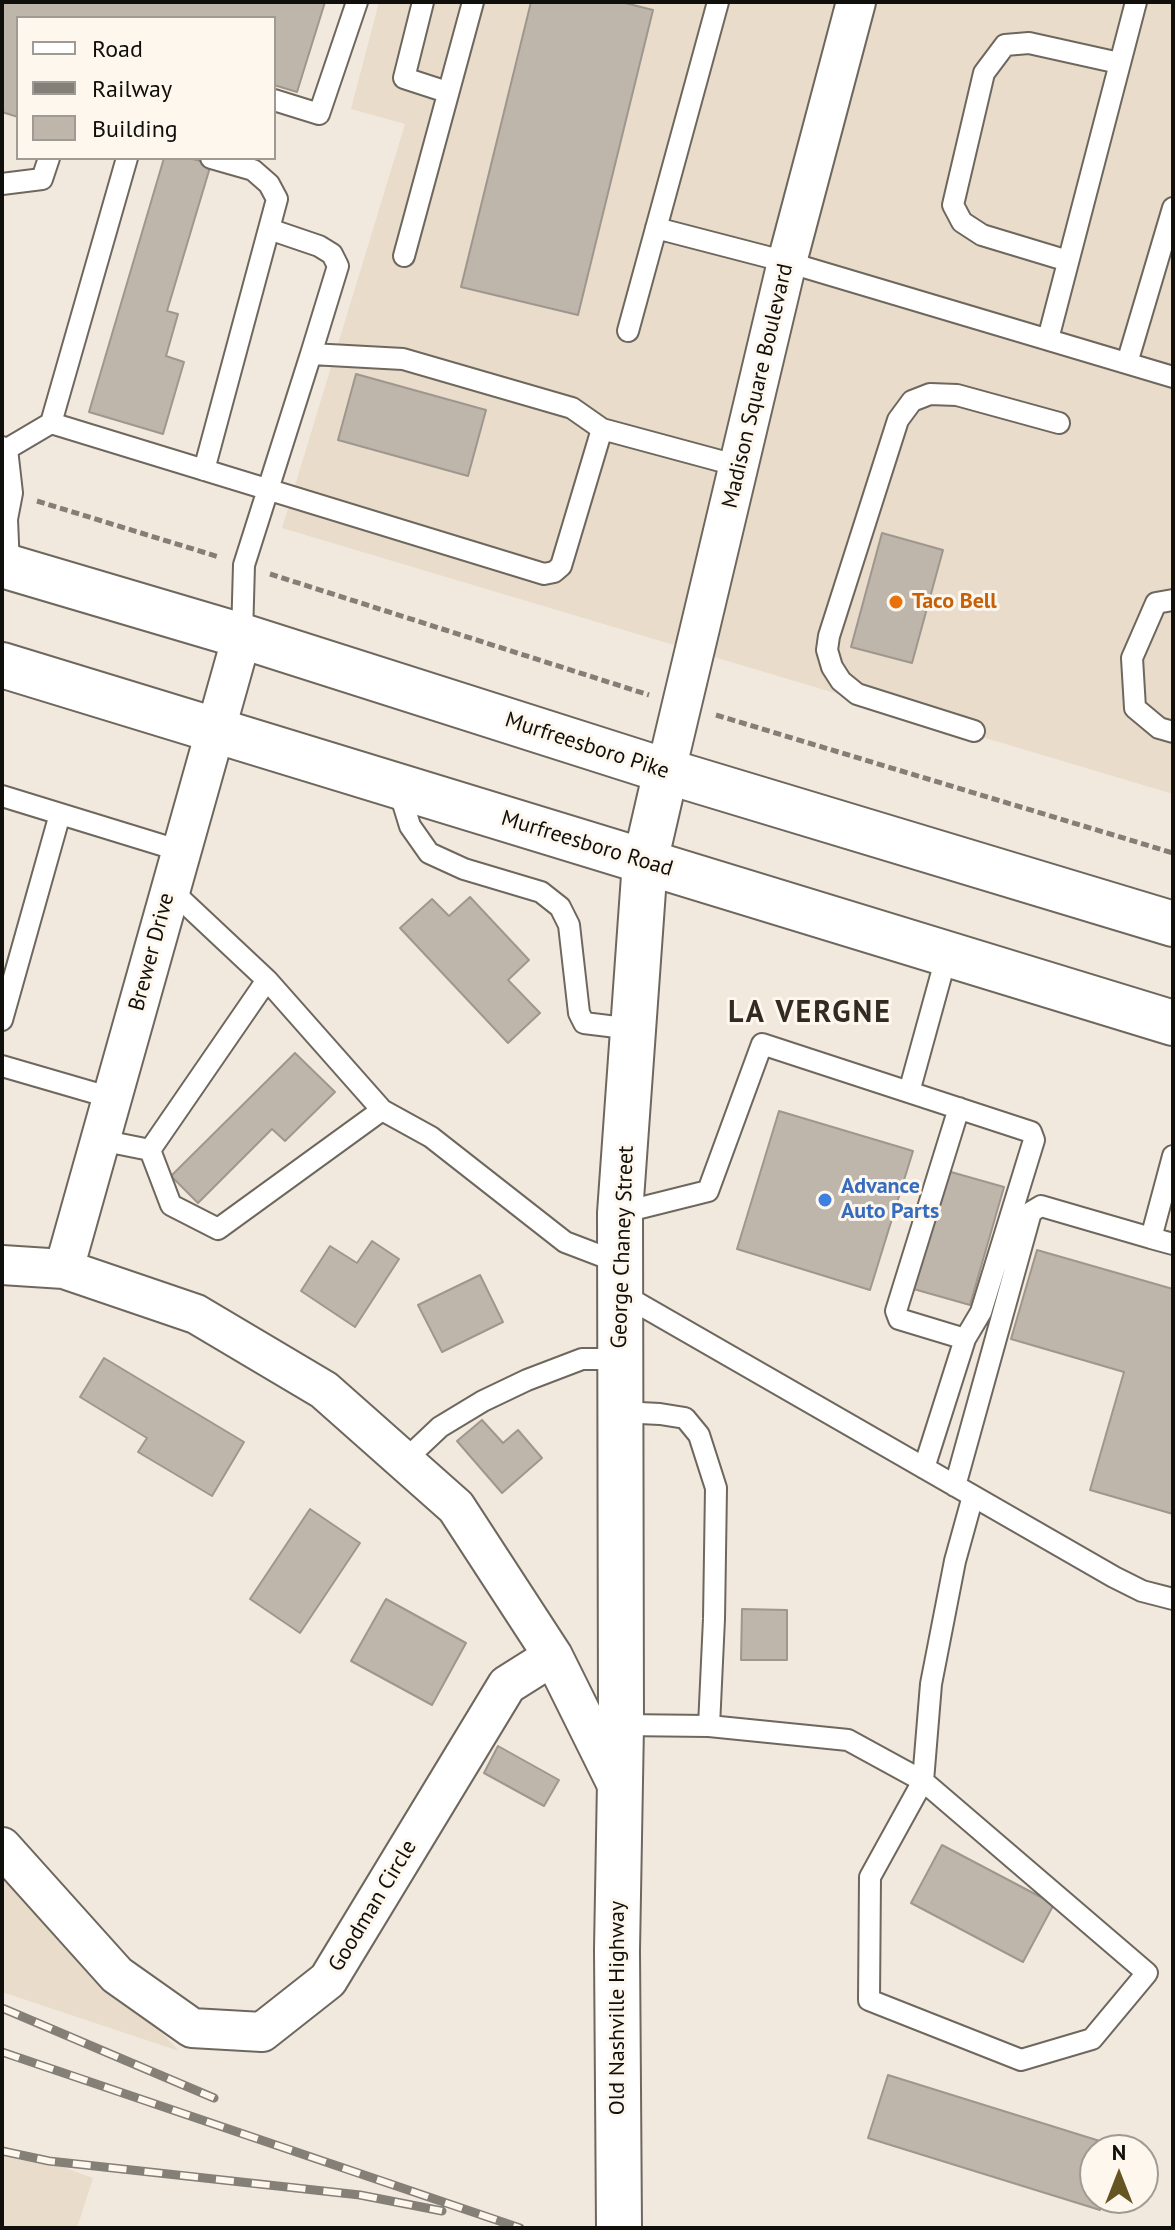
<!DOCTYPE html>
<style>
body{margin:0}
#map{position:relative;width:1175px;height:2230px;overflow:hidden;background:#f2e9de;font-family:"PT Sans",sans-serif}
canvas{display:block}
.frame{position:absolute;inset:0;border:4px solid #110f0b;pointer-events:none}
.legend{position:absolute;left:16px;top:16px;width:260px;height:144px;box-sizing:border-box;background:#fef7ee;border:2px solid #9f9a93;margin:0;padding:10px 14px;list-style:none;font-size:24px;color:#110f0b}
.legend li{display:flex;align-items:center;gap:16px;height:40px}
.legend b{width:40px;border:2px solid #9f9a93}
.north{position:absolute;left:1079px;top:2134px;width:80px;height:80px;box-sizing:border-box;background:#fef7ee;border:2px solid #9f9a93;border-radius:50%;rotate:0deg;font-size:22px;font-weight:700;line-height:32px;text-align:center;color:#110f0b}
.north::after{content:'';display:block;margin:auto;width:28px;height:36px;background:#655522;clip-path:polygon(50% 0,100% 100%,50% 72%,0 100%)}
</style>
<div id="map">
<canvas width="1175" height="2230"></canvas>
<div class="frame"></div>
<ul class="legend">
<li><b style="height:10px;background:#fff"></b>Road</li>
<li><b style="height:10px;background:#847f77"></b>Railway</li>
<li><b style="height:22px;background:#beb5ab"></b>Building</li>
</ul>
<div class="north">N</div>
</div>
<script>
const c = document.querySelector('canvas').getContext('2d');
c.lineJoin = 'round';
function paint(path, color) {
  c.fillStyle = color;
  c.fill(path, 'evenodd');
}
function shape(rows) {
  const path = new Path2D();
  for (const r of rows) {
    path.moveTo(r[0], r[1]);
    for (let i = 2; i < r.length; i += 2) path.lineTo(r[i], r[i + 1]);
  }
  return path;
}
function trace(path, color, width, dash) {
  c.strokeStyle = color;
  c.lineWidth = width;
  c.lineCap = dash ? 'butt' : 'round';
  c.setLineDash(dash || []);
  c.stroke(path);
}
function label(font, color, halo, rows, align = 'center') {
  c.font = font + ' "PT Sans",sans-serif';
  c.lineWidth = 6;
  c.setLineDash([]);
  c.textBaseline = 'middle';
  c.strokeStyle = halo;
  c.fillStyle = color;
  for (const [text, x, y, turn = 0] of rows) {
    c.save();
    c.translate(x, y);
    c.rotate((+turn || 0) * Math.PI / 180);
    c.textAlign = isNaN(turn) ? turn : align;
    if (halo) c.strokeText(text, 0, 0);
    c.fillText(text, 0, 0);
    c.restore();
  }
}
paint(shape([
 [379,2,1173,2,1173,794,282,528,405,124,351,109],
 [2,1863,179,2051,2,1992],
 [2,2145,93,2178,77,2228,2,2228]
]), '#e9dcca');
const building = shape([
 [2,2,325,2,297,92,274,85,274,18,18,18,18,117,2,112,2,2],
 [531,2,621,2,653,10,578,315,461,287,531,2],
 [164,158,189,158,211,164,167,311,178,314,166,356,184,362,163,434,89,412,164,158],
 [356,374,486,410,468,476,338,440,356,374],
 [882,533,943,550,912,663,851,647,882,533],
 [470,897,529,960,508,980,540,1013,508,1043,400,928,432,899,449,916,470,897],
 [295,1053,335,1092,285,1141,272,1129,198,1203,171,1176,295,1053],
 [779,1111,913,1151,870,1290,737,1249,779,1111],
 [944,1170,1004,1187,970,1305,910,1288,944,1170],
 [372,1241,399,1259,355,1327,301,1291,330,1246,357,1263,372,1241],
 [1037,1250,1173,1289,1173,1514,1090,1490,1124,1372,1011,1339,1037,1250],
 [480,1275,503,1322,442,1352,418,1305,480,1275],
 [104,1358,244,1442,212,1496,138,1452,147,1438,80,1397,104,1358],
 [482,1420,503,1443,518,1430,542,1458,502,1493,457,1441,482,1420],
 [310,1509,360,1543,300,1633,250,1599,310,1509],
 [386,1599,466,1643,432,1705,351,1661,386,1599],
 [742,1609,787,1610,787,1660,741,1660,742,1609],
 [498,1746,559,1780,544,1806,484,1773,498,1746],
 [942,1845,1054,1904,1023,1962,911,1903,942,1845],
 [888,2075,1119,2147,1118,2150,1095,2150,1095,2198,1104,2198,1100,2210,868,2138,888,2075]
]);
paint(building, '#beb5ab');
trace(building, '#9f968d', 2);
const service = shape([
 [423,2,404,78,447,92],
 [274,100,319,114,357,2],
 [2,184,42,179,49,158],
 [656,228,787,262,1173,377],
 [269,229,319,246,332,254,338,266,311,354],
 [404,256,473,2],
 [1068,261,982,235,962,222,953,205,984,73,1005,45,1029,43,1119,63],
 [628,331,718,2],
 [1048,339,1136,2],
 [1127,363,1173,208],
 [51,423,544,574,554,572,561,566,602,429,739,466],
 [2,447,7,449,51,423,127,158],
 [2,452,7,449,12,493,7,519,9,567],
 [204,470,277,199,269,184,253,170,211,158],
 [1173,600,1156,603,1132,658,1135,708,1159,728,1173,732],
 [242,636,244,565,311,354,403,359,572,408,602,429],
 [974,731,857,694,841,681,832,667,827,650,829,636,898,420,912,401,930,394,957,395,1059,423],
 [398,787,410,826,429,853,464,869,541,892,560,907,569,925,579,1013,584,1023,633,1029],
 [2,796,181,851],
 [267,980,382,1110],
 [2,1020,60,814],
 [2,1066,112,1098],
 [909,1092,947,954],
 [100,1140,150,1150,267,980,170,889],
 [150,1150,171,1205,218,1229,382,1110,431,1137,565,1242,620,1263],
 [1173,1156,1151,1238,1173,1244],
 [620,1213,708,1191,762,1044,1031,1132,1034,1140,981,1312,965,1339],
 [620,1293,1114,1577,1142,1591,1173,1599],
 [620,1412,660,1414,685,1418,699,1435,716,1488,714,1619,709,1726],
 [404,1461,440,1427,483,1401,527,1380,582,1359,620,1359],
 [924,1468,965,1339,899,1319,896,1311,959,1108],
 [955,1486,1031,1212,1041,1206,1151,1238],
 [621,1725,709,1726,848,1740,923,1781,870,1877,869,2000,1021,2060,1092,2039,1147,1973,923,1781,931,1684,955,1561,973,1496]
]);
const minor = shape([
 [666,771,787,262,856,2],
 [2,1265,64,1269,196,1314,324,1390,456,1507,553,1656,619,1789],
 [64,1269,242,636],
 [2,1847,117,1975,192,2028,262,2032,328,1980,507,1685,553,1656]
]);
const secondary = shape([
 [619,2228,617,1950,621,1725,620,1213,645,862,666,771]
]);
const primary = shape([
 [2,565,242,636,666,771,1173,924],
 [2,665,1173,1023]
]);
trace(service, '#6e675d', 24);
trace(minor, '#6e675d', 42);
trace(secondary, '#6e675d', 48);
trace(primary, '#6e675d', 48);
trace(shape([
 [37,501,219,557],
 [270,574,649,695],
 [716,715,1173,853]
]), '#847e77', 5, [8, 4]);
trace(service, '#fff', 20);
trace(minor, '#fff', 38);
trace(secondary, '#fff', 44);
trace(primary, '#fff', 44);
const rail = shape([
 [2,2008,214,2098],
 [2,2052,520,2228],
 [2,2151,49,2161,360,2195,442,2211]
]);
trace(rail, '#847f77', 9);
trace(rail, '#fef7ee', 6, [18]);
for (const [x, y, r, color] of [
 [896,602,8,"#e8710a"],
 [825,1200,8,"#3f7fe0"]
]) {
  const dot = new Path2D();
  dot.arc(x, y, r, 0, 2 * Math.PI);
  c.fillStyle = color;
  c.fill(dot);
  trace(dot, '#fef7ee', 3);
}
label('22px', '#110f0b', '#fef7ee', [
 ["Madison Square Boulevard",758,386,-77],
 ["Murfreesboro Pike",587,746,18],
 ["Murfreesboro Road",587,844,17],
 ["Brewer Drive",152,952,-75],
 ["George Chaney Street",623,1247,-88],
 ["Goodman Circle",373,1906,-59],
 ["Old Nashville Highway",618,2008,-90]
]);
label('bold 22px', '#c56008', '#fef7ee', [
 ["Taco Bell",912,602]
], 'left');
label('bold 22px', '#366cbe', '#fef7ee', [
 ["Advance",841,1187],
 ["Auto Parts",841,1212]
], 'left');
c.letterSpacing = '2px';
label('bold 30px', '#312b23', '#fef7ee', [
 ["LA VERGNE",810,1013]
]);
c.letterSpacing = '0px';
</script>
